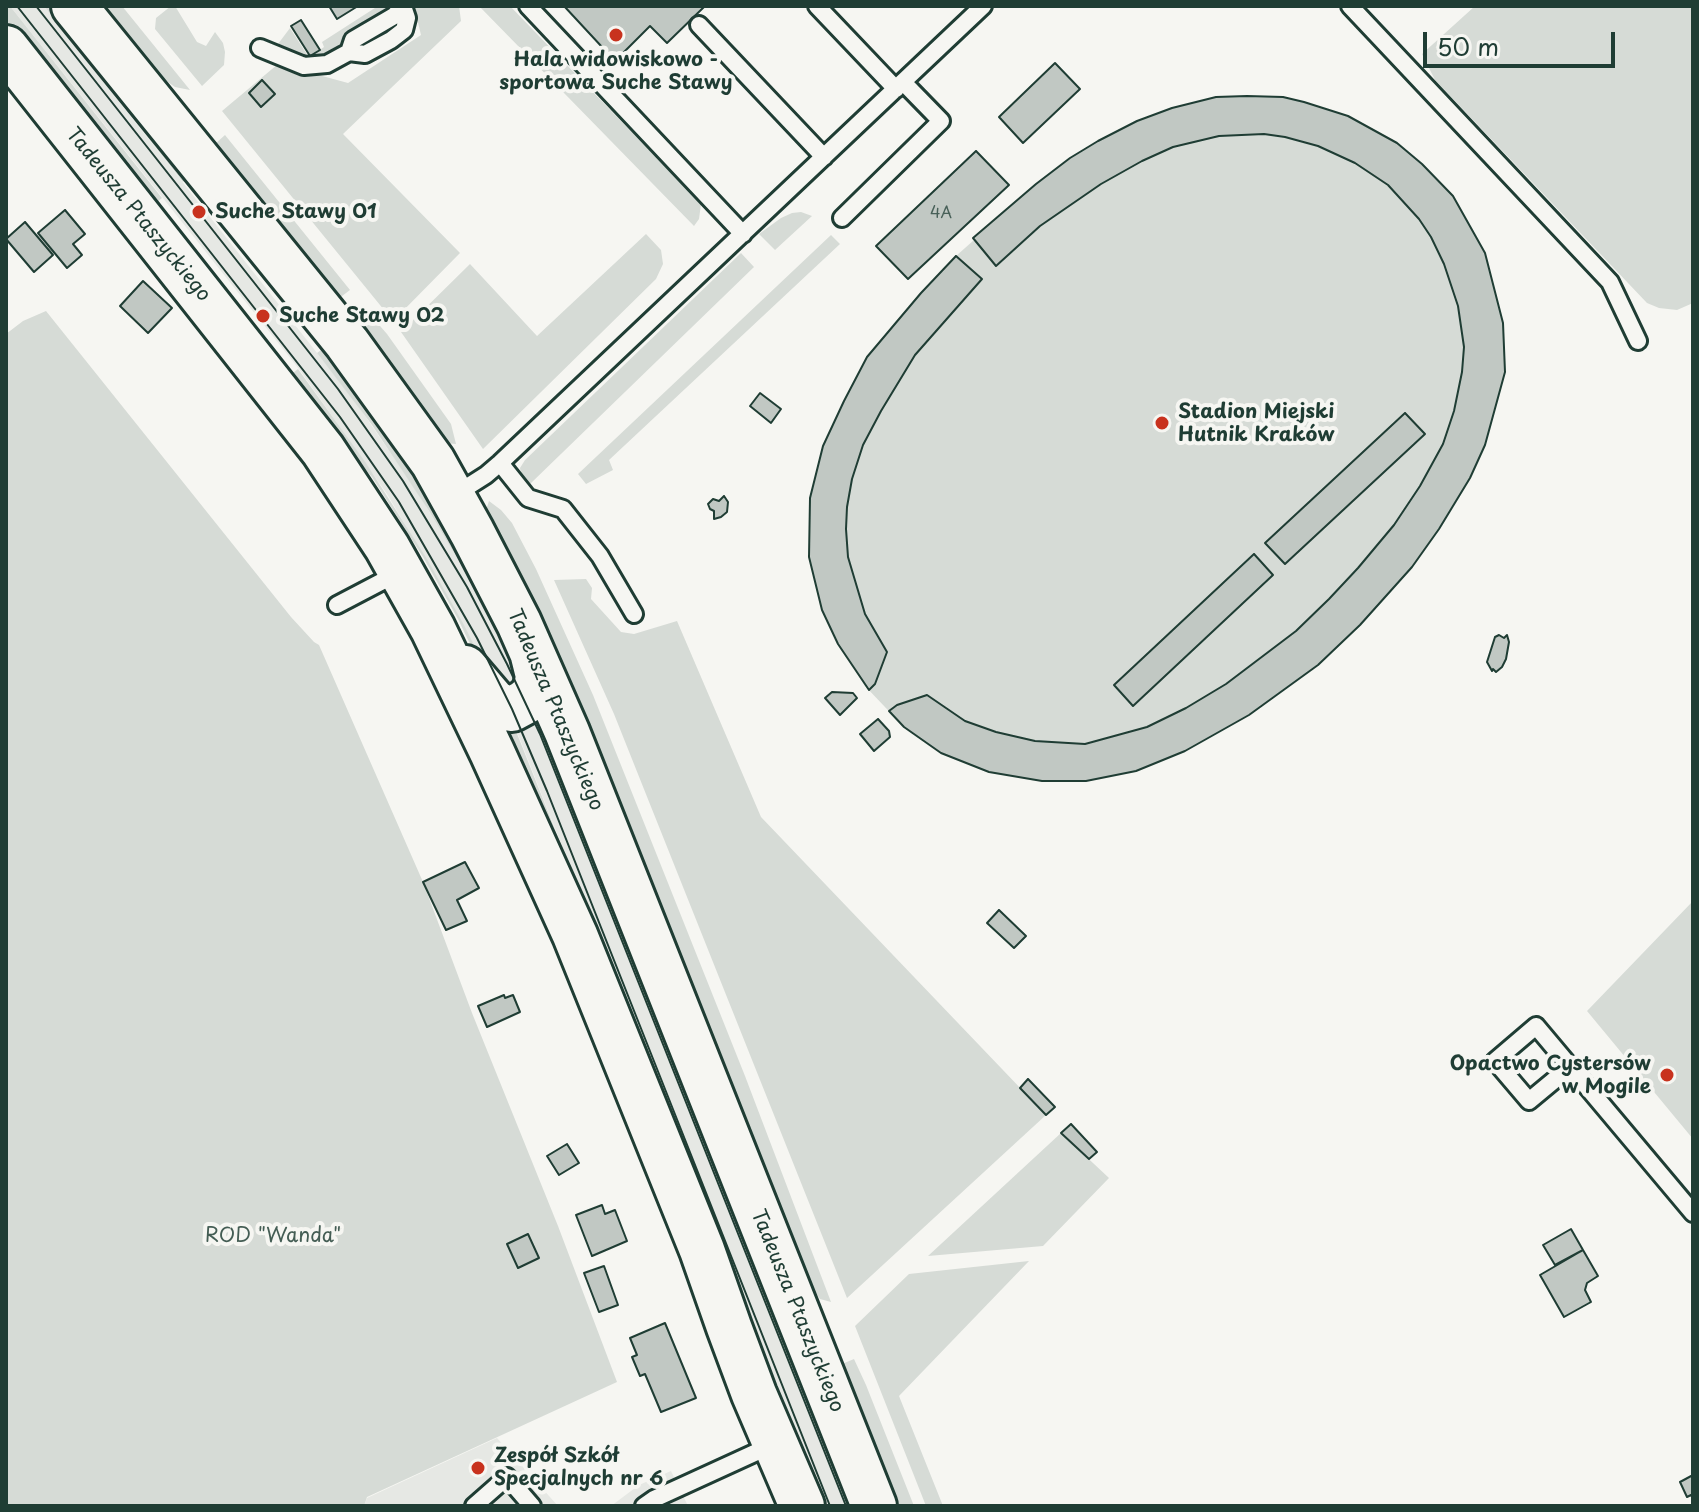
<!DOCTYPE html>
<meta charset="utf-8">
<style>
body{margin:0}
#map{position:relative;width:1699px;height:1512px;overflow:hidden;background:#f6f6f2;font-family:"Playpen Sans",sans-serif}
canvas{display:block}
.frame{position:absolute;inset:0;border:8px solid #1f3d34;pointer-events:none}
.scale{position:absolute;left:1423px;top:32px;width:192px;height:36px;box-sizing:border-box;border:4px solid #1f3d34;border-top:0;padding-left:10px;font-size:24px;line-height:28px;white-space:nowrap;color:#1f3d34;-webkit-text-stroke:6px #f6f6f2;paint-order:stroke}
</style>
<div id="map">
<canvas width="1699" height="1512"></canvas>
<div class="frame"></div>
<div class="scale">50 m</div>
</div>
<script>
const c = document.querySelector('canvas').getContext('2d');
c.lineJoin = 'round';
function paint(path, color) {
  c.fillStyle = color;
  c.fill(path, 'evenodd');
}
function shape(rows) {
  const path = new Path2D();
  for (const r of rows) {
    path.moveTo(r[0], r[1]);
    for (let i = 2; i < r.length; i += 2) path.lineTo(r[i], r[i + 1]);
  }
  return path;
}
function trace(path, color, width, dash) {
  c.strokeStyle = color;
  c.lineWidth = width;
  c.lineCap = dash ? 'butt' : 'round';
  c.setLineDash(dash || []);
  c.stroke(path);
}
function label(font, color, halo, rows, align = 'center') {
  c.font = font + ' "Playpen Sans",sans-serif';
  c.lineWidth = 8;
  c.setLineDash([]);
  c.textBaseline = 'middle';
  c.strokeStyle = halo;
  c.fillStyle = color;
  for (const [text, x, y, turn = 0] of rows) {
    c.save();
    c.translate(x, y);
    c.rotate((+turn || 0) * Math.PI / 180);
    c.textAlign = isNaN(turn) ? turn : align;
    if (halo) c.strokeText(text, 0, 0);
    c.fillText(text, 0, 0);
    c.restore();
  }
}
paint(shape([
 [10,6,44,6,354,400,416,490,461,564,504,644,540,722,852,1506,823,1506,517,732,499,692,444,590,387,494,299,369],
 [497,1438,558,1506,364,1506,367,1498],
 [671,1471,688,1506,611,1506,639,1485]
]), '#e6e8e4');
paint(shape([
 [6,6,10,6,162,198,150,208,6,26],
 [44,6,55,6,193,174,183,182],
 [102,6,122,6,190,90,175,87,162,78,144,60],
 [171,6,175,6,197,42,206,46,215,32,223,43,225,52,224,65,202,86,155,29,156,18],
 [378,6,390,6,389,10,347,38,339,48,327,55,310,60,275,48,290,28,308,56,311,56,324,47,322,42],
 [414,6,459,6,461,21,343,134,460,253,393,321,222,111,278,64,348,83,421,35],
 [479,6,510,6,701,204,699,219,694,226],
 [1475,6,1693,6,1693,303,1677,310,1659,308,1647,303,1435,80,1422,54],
 [1247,96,1283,97,1304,102,1348,116,1397,143,1422,164,1453,196,1485,253,1505,372,1485,445,1470,478,1439,529,1412,567,1360,625,1318,665,1249,715,1185,751,1136,771,1086,781,1042,781,989,772,941,753,904,727,865,686,838,644,822,610,809,557,810,498,823,446,844,401,867,357,921,293,956,256,974,240,973,238,1004,211,1070,158,1098,141,1137,121,1172,108,1216,97],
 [225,135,350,290,338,299,215,147,215,144],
 [801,212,812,216,775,250,759,234,781,218,792,213],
 [646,234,661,250,663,264,656,279,483,449,401,332,470,264,537,336],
 [831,235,840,244,609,460,613,470,586,484,578,474],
 [741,253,754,267,530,484,521,474,520,468,525,460],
 [46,311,291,617,314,642,319,645,423,882,472,1013,558,1226,617,1382,367,1497,364,1506,6,1506,6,334,23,321],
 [368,315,374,319,387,334,451,424,456,444,445,443,357,321],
 [331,343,439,499,519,675,475,588,429,511,372,425,317,353],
 [298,369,366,463,427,559,464,625,495,687,485,675,458,619,423,557,372,477,285,379],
 [489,501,501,510,512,523,536,569,593,695,745,1076,831,1302,820,1299,812,1288,577,696,535,608,485,513],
 [586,579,592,588,591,599,621,632,634,634,677,621,761,817,1046,1115,847,1298,614,714,554,580],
 [514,726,772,1376,774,1379,765,1383,501,732],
 [1693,901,1693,1139,1587,1011],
 [1061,1133,1109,1178,1043,1246,928,1256],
 [1029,1261,899,1396,943,1506,926,1506,855,1326,909,1274],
 [854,1359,866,1385,914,1506,898,1506,842,1364]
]), '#d6dbd6');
const building = shape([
 [329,6,358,6,337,19,329,6],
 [564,6,705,6,667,43,650,26,615,61,564,6],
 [301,20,320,50,310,56,291,26,301,20],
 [1055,63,1080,89,1023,143,999,117,1055,63],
 [262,80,275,94,261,107,249,93,262,80],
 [1247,96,1283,97,1304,102,1348,116,1397,143,1422,164,1453,196,1485,253,1503,323,1505,372,1485,445,1470,478,1439,529,1412,567,1360,625,1318,665,1249,715,1185,751,1136,771,1086,781,1042,781,989,772,941,753,904,727,889,711,897,705,927,695,965,721,996,732,1035,741,1085,744,1147,727,1186,708,1226,684,1296,631,1329,599,1358,568,1394,525,1420,486,1443,444,1454,411,1462,372,1464,347,1458,306,1444,264,1431,237,1419,219,1388,185,1355,163,1318,146,1285,137,1264,134,1219,136,1173,147,1142,161,1101,184,1040,226,996,266,973,238,1036,184,1070,158,1098,141,1137,121,1172,108,1216,97,1247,96],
 [976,151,1009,185,908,279,876,246,976,151],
 [65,210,85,234,73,244,82,255,67,268,38,233,65,210],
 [25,222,53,255,34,272,6,239,25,222],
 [956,256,982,279,915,355,881,411,863,445,852,479,847,507,846,529,848,557,865,614,887,652,875,684,869,690,838,644,822,610,809,557,810,498,823,446,844,401,867,357,921,293,956,256],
 [143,281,172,308,148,333,120,306,143,281],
 [760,393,781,409,771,423,750,406,760,393],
 [1405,413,1425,434,1285,564,1265,543,1405,413],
 [724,496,728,502,727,512,721,517,714,519,714,511,710,509,708,504,713,499,719,501,724,496],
 [1254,554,1273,575,1133,706,1114,685,1254,554],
 [1499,635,1504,638,1507,635,1509,642,1506,659,1502,667,1496,672,1493,669,1492,671,1487,662,1495,637,1499,635],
 [832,692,853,693,857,698,840,715,825,698,832,692],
 [878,719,889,731,890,737,874,751,860,734,878,719],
 [465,862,479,888,457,900,467,921,446,930,423,882,465,862],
 [999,910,1026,936,1014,948,987,923,999,910],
 [504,995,505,998,513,995,520,1012,487,1027,478,1006,504,995],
 [1028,1079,1055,1107,1046,1115,1020,1088,1028,1079],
 [1071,1124,1097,1152,1089,1159,1061,1133,1071,1124],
 [567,1144,579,1163,559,1175,547,1156,567,1144],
 [602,1205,605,1214,615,1210,627,1241,592,1256,576,1215,602,1205],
 [1571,1229,1583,1250,1555,1265,1543,1245,1571,1229],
 [528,1234,539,1258,518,1268,507,1244,528,1234],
 [1583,1250,1598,1276,1587,1283,1585,1290,1591,1302,1564,1317,1540,1275,1583,1250],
 [604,1266,618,1305,599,1312,584,1273,604,1266],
 [665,1323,696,1398,661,1412,645,1374,640,1376,632,1357,637,1355,630,1338,665,1323],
 [1693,1475,1693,1499,1691,1495,1687,1497,1680,1482,1693,1475]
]);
paint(building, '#c1c8c3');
trace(building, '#1f3d34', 2);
const lane = shape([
 [528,6,743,234],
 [817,6,896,89],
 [1350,6,1610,282,1638,341],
 [699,25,824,157],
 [260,48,304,66,327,64,349,52,365,54,391,40,404,30,407,18,403,6],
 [349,52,353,40,394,16,403,6],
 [842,218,941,121,903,82],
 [500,463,528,498,563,509,600,556,634,614],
 [453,496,486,475,500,463,983,6],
 [337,605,400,572],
 [1570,1067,1529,1101,1495,1061,1536,1026,1693,1213],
 [474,1506,507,1477,532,1506],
 [644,1506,654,1499,772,1445]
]);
const primary = shape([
 [74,6,347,343,433,462,472,532,519,623,567,732,874,1506],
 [6,48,323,450,387,547,433,629,492,752,575,935,702,1250,729,1327,754,1394,802,1506],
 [465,668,494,702,505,708,512,709,525,702,531,697,536,688,538,676,533,656]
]);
trace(lane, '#1f3d34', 22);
trace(primary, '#1f3d34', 50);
trace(lane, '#f6f6f2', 16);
trace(primary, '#f6f6f2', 44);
trace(shape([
 [17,6,340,417,399,502,477,638,512,709,547,791,830,1506],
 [36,6,338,389,403,481,467,587,507,664,540,734,846,1506]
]), '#1f3d34', 2);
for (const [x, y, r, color] of [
 [616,35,8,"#c8321e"],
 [199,212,8,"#c8321e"],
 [263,316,8,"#c8321e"],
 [1162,423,8,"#c8321e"],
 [1667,1075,8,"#c8321e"],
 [478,1468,8,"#c8321e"]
]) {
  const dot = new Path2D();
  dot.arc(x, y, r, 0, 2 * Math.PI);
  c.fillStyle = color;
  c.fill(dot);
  trace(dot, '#f6f6f2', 3);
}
label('16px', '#486058', null, [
 ["4A",941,214]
]);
label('bold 20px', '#1f3d34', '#f6f6f2', [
 ["Hala widowiskowo -",616,60,"center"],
 ["sportowa Suche Stawy",616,83,"center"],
 ["Suche Stawy 01",215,212],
 ["Suche Stawy 02",279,316],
 ["Stadion Miejski",1178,412],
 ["Hutnik Kraków",1178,435],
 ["Opactwo Cystersów",1651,1064,"right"],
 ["w Mogile",1651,1087,"right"],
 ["Zespół Szkół",494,1456],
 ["Specjalnych nr 6",494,1479]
], 'left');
label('20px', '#1f3d34', '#f6f6f2', [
 ["Tadeusza Ptaszyckiego",138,215,51],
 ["Tadeusza Ptaszyckiego",555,710,67],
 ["Tadeusza Ptaszyckiego",797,1311,68]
]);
label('20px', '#445d54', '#f6f6f2', [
 ["ROD \"Wanda\"",273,1236]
]);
</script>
